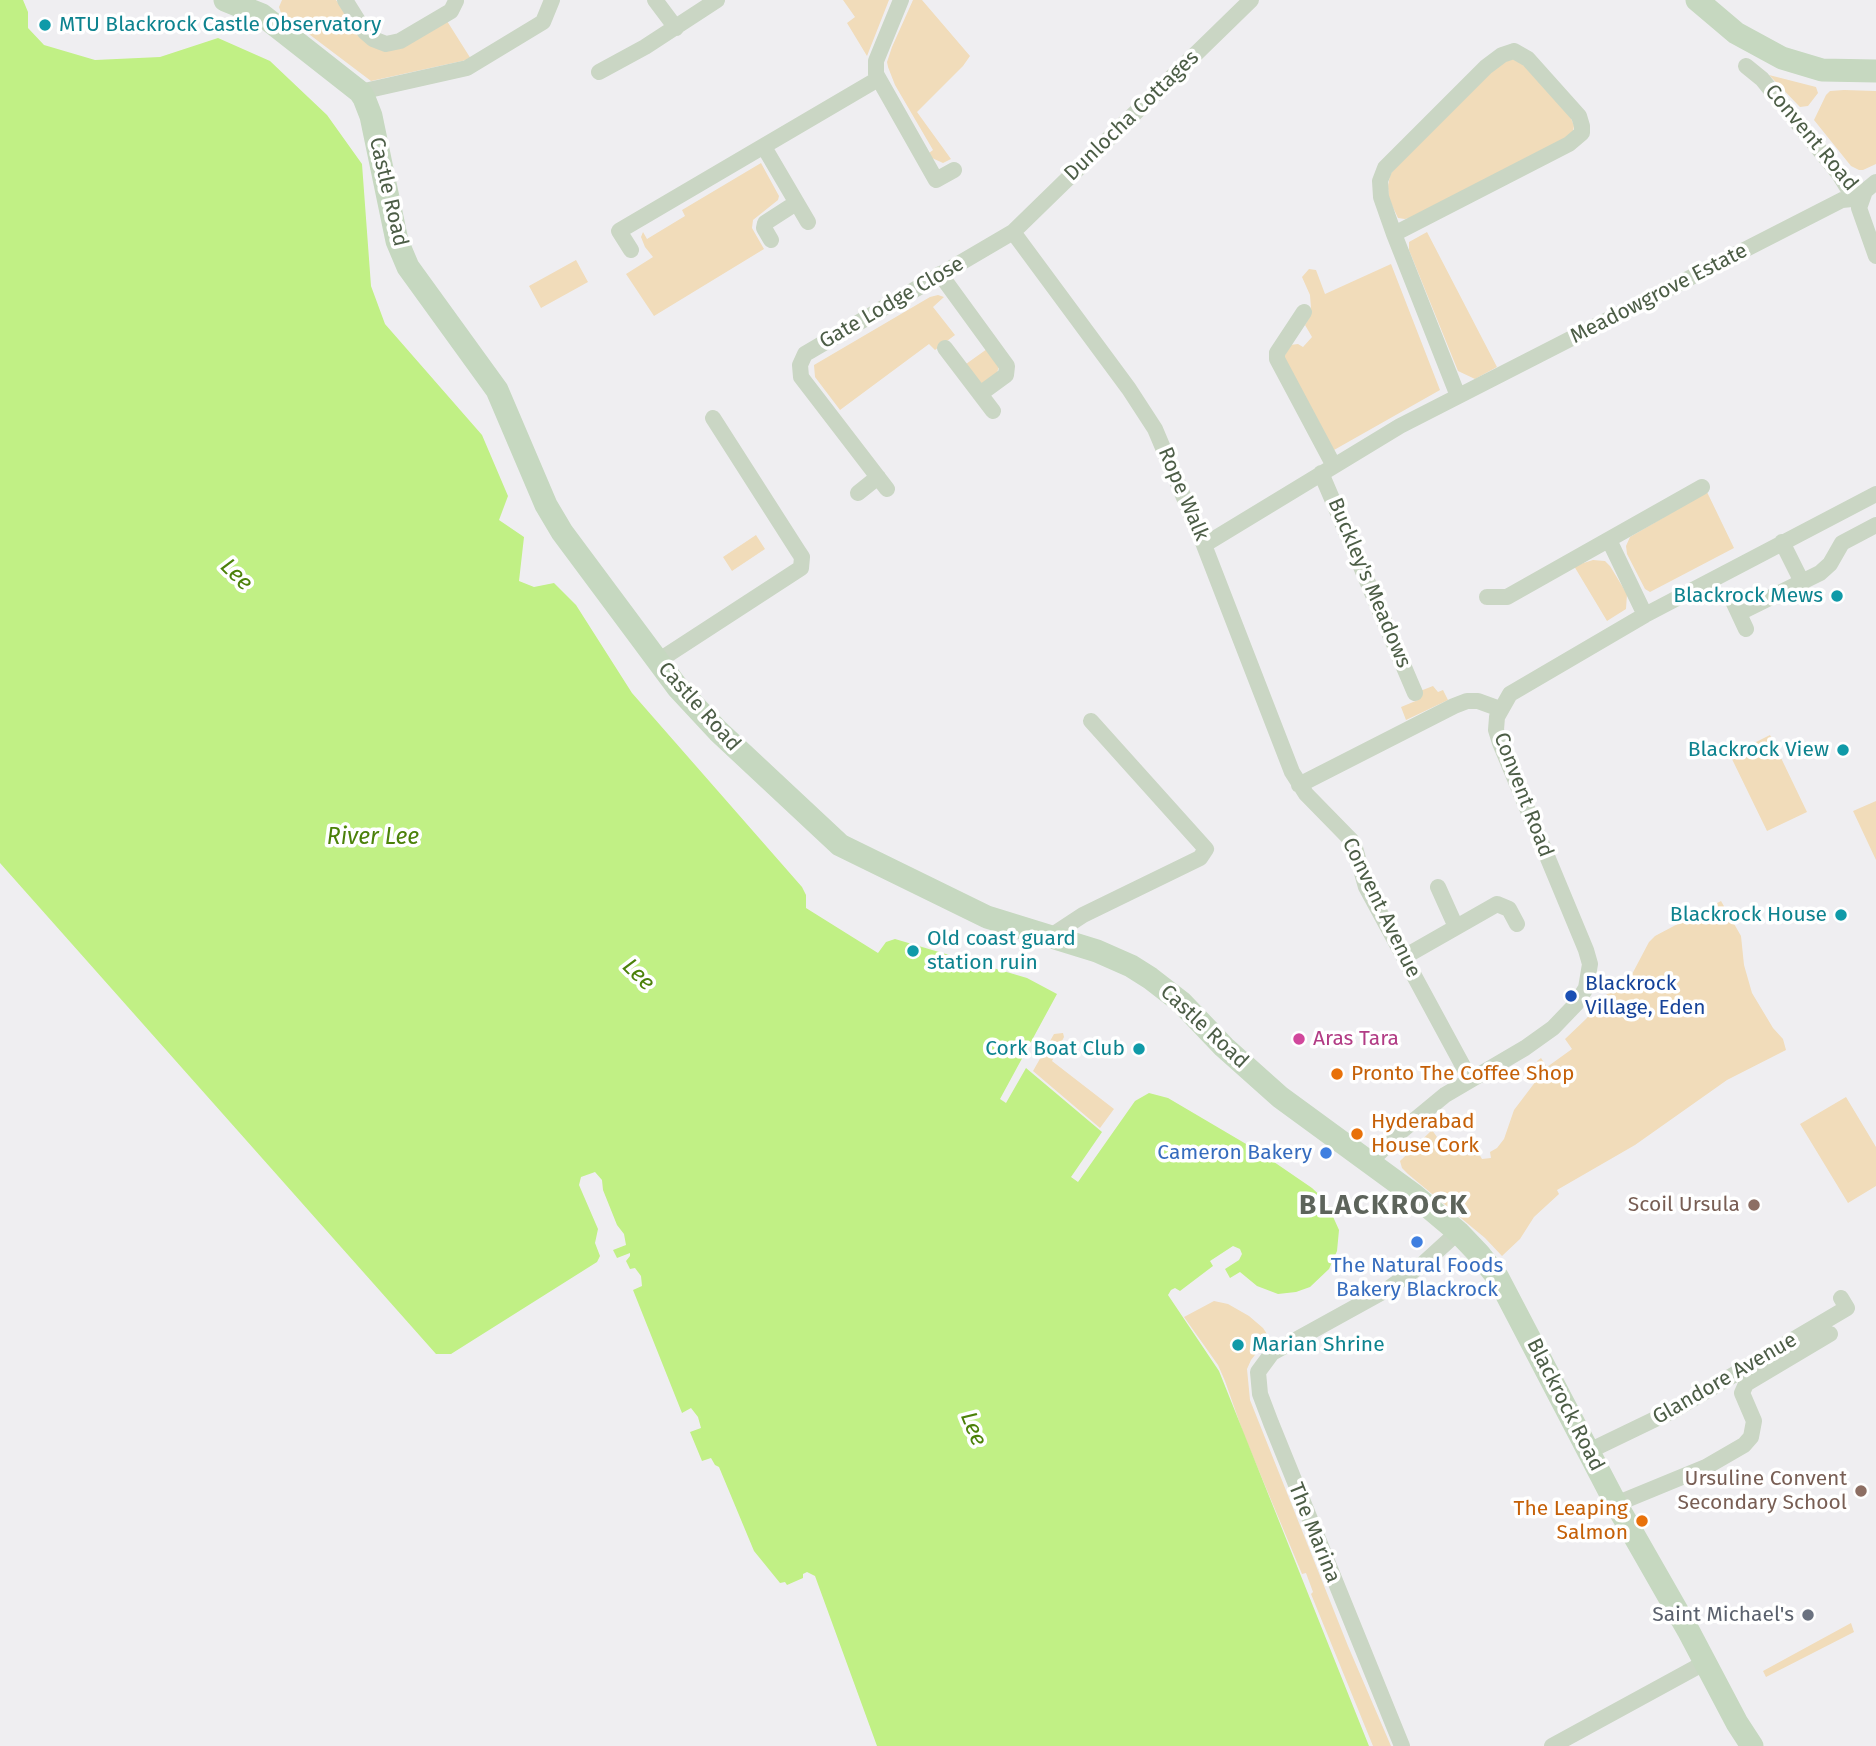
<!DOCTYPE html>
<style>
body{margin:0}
canvas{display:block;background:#efeef1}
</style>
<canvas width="1876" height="1746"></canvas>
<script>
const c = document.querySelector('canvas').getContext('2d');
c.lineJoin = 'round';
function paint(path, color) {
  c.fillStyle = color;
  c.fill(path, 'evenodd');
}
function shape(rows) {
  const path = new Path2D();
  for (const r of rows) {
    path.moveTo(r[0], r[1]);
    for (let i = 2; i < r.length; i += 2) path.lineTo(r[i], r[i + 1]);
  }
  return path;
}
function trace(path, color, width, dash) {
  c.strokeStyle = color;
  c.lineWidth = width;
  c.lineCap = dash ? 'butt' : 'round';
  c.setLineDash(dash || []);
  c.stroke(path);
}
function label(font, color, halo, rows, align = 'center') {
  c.font = font + ' "Fira Sans",sans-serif';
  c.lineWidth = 7;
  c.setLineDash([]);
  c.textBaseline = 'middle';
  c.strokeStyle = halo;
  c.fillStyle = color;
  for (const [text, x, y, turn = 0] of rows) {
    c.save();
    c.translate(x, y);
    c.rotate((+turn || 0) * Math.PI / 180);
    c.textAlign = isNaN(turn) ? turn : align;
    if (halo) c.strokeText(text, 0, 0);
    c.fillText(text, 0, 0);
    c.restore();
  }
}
paint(shape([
 [282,0,336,0,370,46,447,21,471,59,371,81,281,13,279,7],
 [843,0,889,0,867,56,847,23,855,17],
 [913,0,922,0,970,56,963,66,917,112,951,159,943,163,932,158,929,153,933,150,895,85,888,67,887,62,892,47],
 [1514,58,1527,68,1569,113,1574,126,1573,131,1568,137,1416,216,1405,219,1398,218,1389,199,1388,186,1390,175,1399,162,1494,68,1504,61],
 [1769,75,1816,87,1818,93,1808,106,1800,107],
 [1844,90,1876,91,1876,164,1863,170,1859,170,1851,166,1814,120,1826,95,1830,91],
 [761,163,779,196,778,200,753,220,752,228,764,249,654,316,626,274,653,257,645,247,641,237,643,232,647,239,685,216,682,210],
 [1427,232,1497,367,1475,379,1458,371,1409,250,1409,242],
 [576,260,588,282,541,308,529,286],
 [1391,264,1440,390,1334,450,1284,357,1290,345,1298,344,1303,347,1312,337,1305,325,1311,315,1308,314,1311,308,1310,295,1302,277,1309,269,1316,270,1325,294],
 [938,295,944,297,933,307,955,335,935,350,929,344,840,410,815,377,814,365,930,297],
 [987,349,999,366,997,373,982,385,966,364],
 [1707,492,1734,548,1650,592,1645,589,1627,554,1626,546,1630,537],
 [756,535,765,549,732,571,723,557],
 [1593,560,1605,561,1610,566,1627,594,1626,609,1607,621,1574,566],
 [1433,686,1438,692,1443,690,1448,700,1406,720,1401,707,1418,700,1415,693],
 [1770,735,1807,812,1767,831,1730,755],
 [1876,801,1876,860,1853,811],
 [1721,901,1741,936,1744,965,1752,993,1773,1028,1783,1039,1786,1050,1727,1080,1635,1145,1557,1190,1559,1194,1534,1217,1520,1239,1502,1256,1485,1238,1408,1174,1402,1168,1400,1161,1432,1130,1447,1151,1469,1137,1482,1159,1491,1158,1490,1152,1497,1148,1504,1139,1514,1110,1539,1077,1540,1068,1537,1061,1541,1058,1547,1067,1572,1049,1565,1039,1586,1019,1606,995,1630,978,1649,942,1655,936],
 [1063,1033,1064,1037,1052,1061,1114,1109,1100,1128,1033,1071,1054,1034],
 [1846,1097,1876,1147,1876,1186,1848,1203,1800,1124],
 [1214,1301,1228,1304,1249,1316,1263,1328,1269,1337,1251,1360,1247,1369,1250,1400,1348,1646,1391,1746,1373,1746,1311,1594,1313,1592,1306,1573,1302,1574,1244,1435,1225,1381,1218,1365,1184,1317],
 [1851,1623,1854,1632,1766,1677,1763,1671]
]), '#f1dcba');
paint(shape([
 [0,0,23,0,28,12,28,28,44,45,95,60,160,57,218,38,270,61,327,115,362,164,371,286,385,324,482,435,508,496,499,520,524,537,519,581,534,587,554,583,576,605,632,693,802,887,806,895,806,908,878,953,886,942,895,939,1027,978,1057,994,1000,1099,1006,1103,1026,1068,1102,1132,1071,1177,1078,1182,1135,1101,1149,1093,1168,1098,1258,1151,1312,1188,1326,1201,1339,1230,1337,1251,1329,1269,1310,1287,1296,1292,1278,1294,1257,1286,1240,1272,1230,1278,1225,1269,1239,1260,1242,1254,1240,1249,1233,1246,1210,1261,1213,1266,1180,1291,1175,1288,1171,1290,1168,1295,1219,1371,1369,1746,877,1746,815,1576,807,1572,803,1574,803,1578,787,1585,785,1582,780,1583,754,1551,719,1467,715,1465,711,1458,702,1461,690,1432,701,1428,698,1417,691,1408,682,1413,633,1290,642,1286,641,1276,635,1268,630,1269,626,1261,630,1256,630,1253,617,1258,613,1250,626,1245,624,1234,617,1225,603,1190,602,1180,595,1172,581,1177,579,1185,598,1229,595,1243,600,1256,597,1262,451,1354,436,1354,0,863]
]), '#c1f085');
trace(shape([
 [345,0,365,32,373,39,386,44,400,41,451,11,456,1],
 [655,0,676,28],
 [901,0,876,61,876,74,936,180,954,170],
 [1514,51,1528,59,1579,116,1582,126,1582,133,1569,144,1394,234,1381,197,1380,181,1385,168,1486,67,1502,55,1514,51],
 [1746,66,1762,79,1839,174,1847,187,1862,198],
 [599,72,645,47,717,0],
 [360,92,467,68,543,22,552,0],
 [764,147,808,222],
 [1876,182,1865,191,1859,208,1876,256],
 [1013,232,1129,389,1155,429,1204,545,1292,772,1306,794,1351,840,1355,848,1366,887,1470,1079],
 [1394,234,1458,396],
 [771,240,764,228,765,223,796,203],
 [631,250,619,231,878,79],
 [940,274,1007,366,1006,375,980,394],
 [1304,312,1277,353,1277,359,1334,466],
 [945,348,993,411],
 [1321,473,1415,693],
 [887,489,801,377,800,365,805,354,1013,232,1251,0],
 [858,493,878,477],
 [1609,540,1645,615],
 [1782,542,1802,582],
 [1204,545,1400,426,1842,200,1862,198],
 [1487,597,1507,597,1702,487],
 [1732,599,1746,629],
 [1739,613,1820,573,1830,564,1842,543,1876,525],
 [658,661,801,568,802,557,798,551,713,418],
 [1299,785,1454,706,1467,701,1478,701,1500,709],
 [1438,887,1456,927],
 [1048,938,1083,915,1200,858,1206,849,1091,721],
 [1404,957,1497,904,1509,909,1517,924],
 [1370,1162,1399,1133,1445,1095,1525,1048,1553,1028,1576,1004,1586,988,1590,964,1586,950,1500,743,1496,730,1497,717,1510,694,1645,615,1876,494],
 [1589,1451,1674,1410,1847,1308,1841,1298],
 [1616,1504,1706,1467,1744,1445,1751,1437,1754,1421,1742,1393,1746,1384,1830,1334],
 [1402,1746,1271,1423,1260,1394,1258,1372,1272,1353,1388,1289,1424,1263,1458,1232],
 [1552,1746,1706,1662]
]), '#cad6c4', 16);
trace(shape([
 [225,0,262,15,360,92,364,98,371,116,397,241,408,267,497,390,546,505,562,532,678,688,718,731,840,845,987,917,1097,951,1131,966,1150,978,1181,1002,1224,1047,1280,1097,1414,1195,1458,1232,1479,1254,1498,1278,1616,1504,1688,1630,1737,1723,1752,1746],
 [1697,0,1736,33,1782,58,1822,70,1876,71]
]), '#c6d8c0', 23);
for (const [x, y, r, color] of [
 [45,25,7,"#0f9aa8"],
 [1837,596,7,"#0f9aa8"],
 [1843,750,7,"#0f9aa8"],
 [1841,915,7,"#0f9aa8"],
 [913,951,7,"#0f9aa8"],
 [1571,996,7,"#1a4fb4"],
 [1299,1039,7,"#d1479c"],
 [1139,1049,7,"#0f9aa8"],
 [1337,1074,7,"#e8710a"],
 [1357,1134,7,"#e8710a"],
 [1326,1153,7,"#3f7fe0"],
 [1754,1205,7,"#8d6e63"],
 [1417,1242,7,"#3f7fe0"],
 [1238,1345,7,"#0f9aa8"],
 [1861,1491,7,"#8d6e63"],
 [1642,1521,7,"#e8710a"],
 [1808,1615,7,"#6b7280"]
]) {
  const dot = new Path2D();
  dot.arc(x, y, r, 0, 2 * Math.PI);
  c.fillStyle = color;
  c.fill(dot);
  trace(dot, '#fff', 2.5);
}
label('21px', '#0d838f', '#fff', [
 ["MTU Blackrock Castle Observatory",59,25,"left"],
 ["Blackrock Mews",1823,596],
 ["Blackrock View",1829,750],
 ["Blackrock House",1827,915],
 ["Old coast guard",927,939,"left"],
 ["station ruin",927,963,"left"],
 ["Cork Boat Club",1125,1049],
 ["Marian Shrine",1252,1345,"left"]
], 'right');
label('21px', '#4c5d46', '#fff', [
 ["Dunlocha Cottages",1132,116,-44],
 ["Convent Road",1811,138,50],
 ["Castle Road",388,192,77],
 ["Meadowgrove Estate",1659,294,-27],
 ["Gate Lodge Close",892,303,-30],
 ["Rope Walk",1183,494,67],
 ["Buckley's Meadows",1369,583,67],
 ["Castle Road",699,707,48],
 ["Convent Road",1523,795,69],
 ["Convent Avenue",1381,908,64],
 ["Castle Road",1204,1027,43],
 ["Glandore Avenue",1725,1379,-30],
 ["Blackrock Road",1565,1405,63],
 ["The Marina",1314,1533,68]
]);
label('21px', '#164399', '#fff', [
 ["Blackrock",1585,984],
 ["Village, Eden",1585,1008]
], 'left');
label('21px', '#b23c85', '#fff', [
 ["Aras Tara",1313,1039]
], 'left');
label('21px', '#c56008', '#fff', [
 ["Pronto The Coffee Shop",1351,1074],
 ["Hyderabad",1371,1122],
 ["House Cork",1371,1146],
 ["The Leaping",1628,1509,"right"],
 ["Salmon",1628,1533,"right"]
], 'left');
label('21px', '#366cbe', '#fff', [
 ["Cameron Bakery",1312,1153],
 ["The Natural Foods",1417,1266,"center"],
 ["Bakery Blackrock",1417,1290,"center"]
], 'right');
label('21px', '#785e54', '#fff', [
 ["Scoil Ursula",1740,1205],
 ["Ursuline Convent",1847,1479],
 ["Secondary School",1847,1503]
], 'right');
label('21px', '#5b616d', '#fff', [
 ["Saint Michael's",1794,1615]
], 'right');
label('italic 23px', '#4b8109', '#fff', [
 ["Lee",236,575,45],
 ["River Lee",373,838],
 ["Lee",638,975,45],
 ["Lee",973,1429,68]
]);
c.letterSpacing = '2px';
label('bold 28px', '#5d645b', '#fff', [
 ["BLACKROCK",1384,1206]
]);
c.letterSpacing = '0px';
</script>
